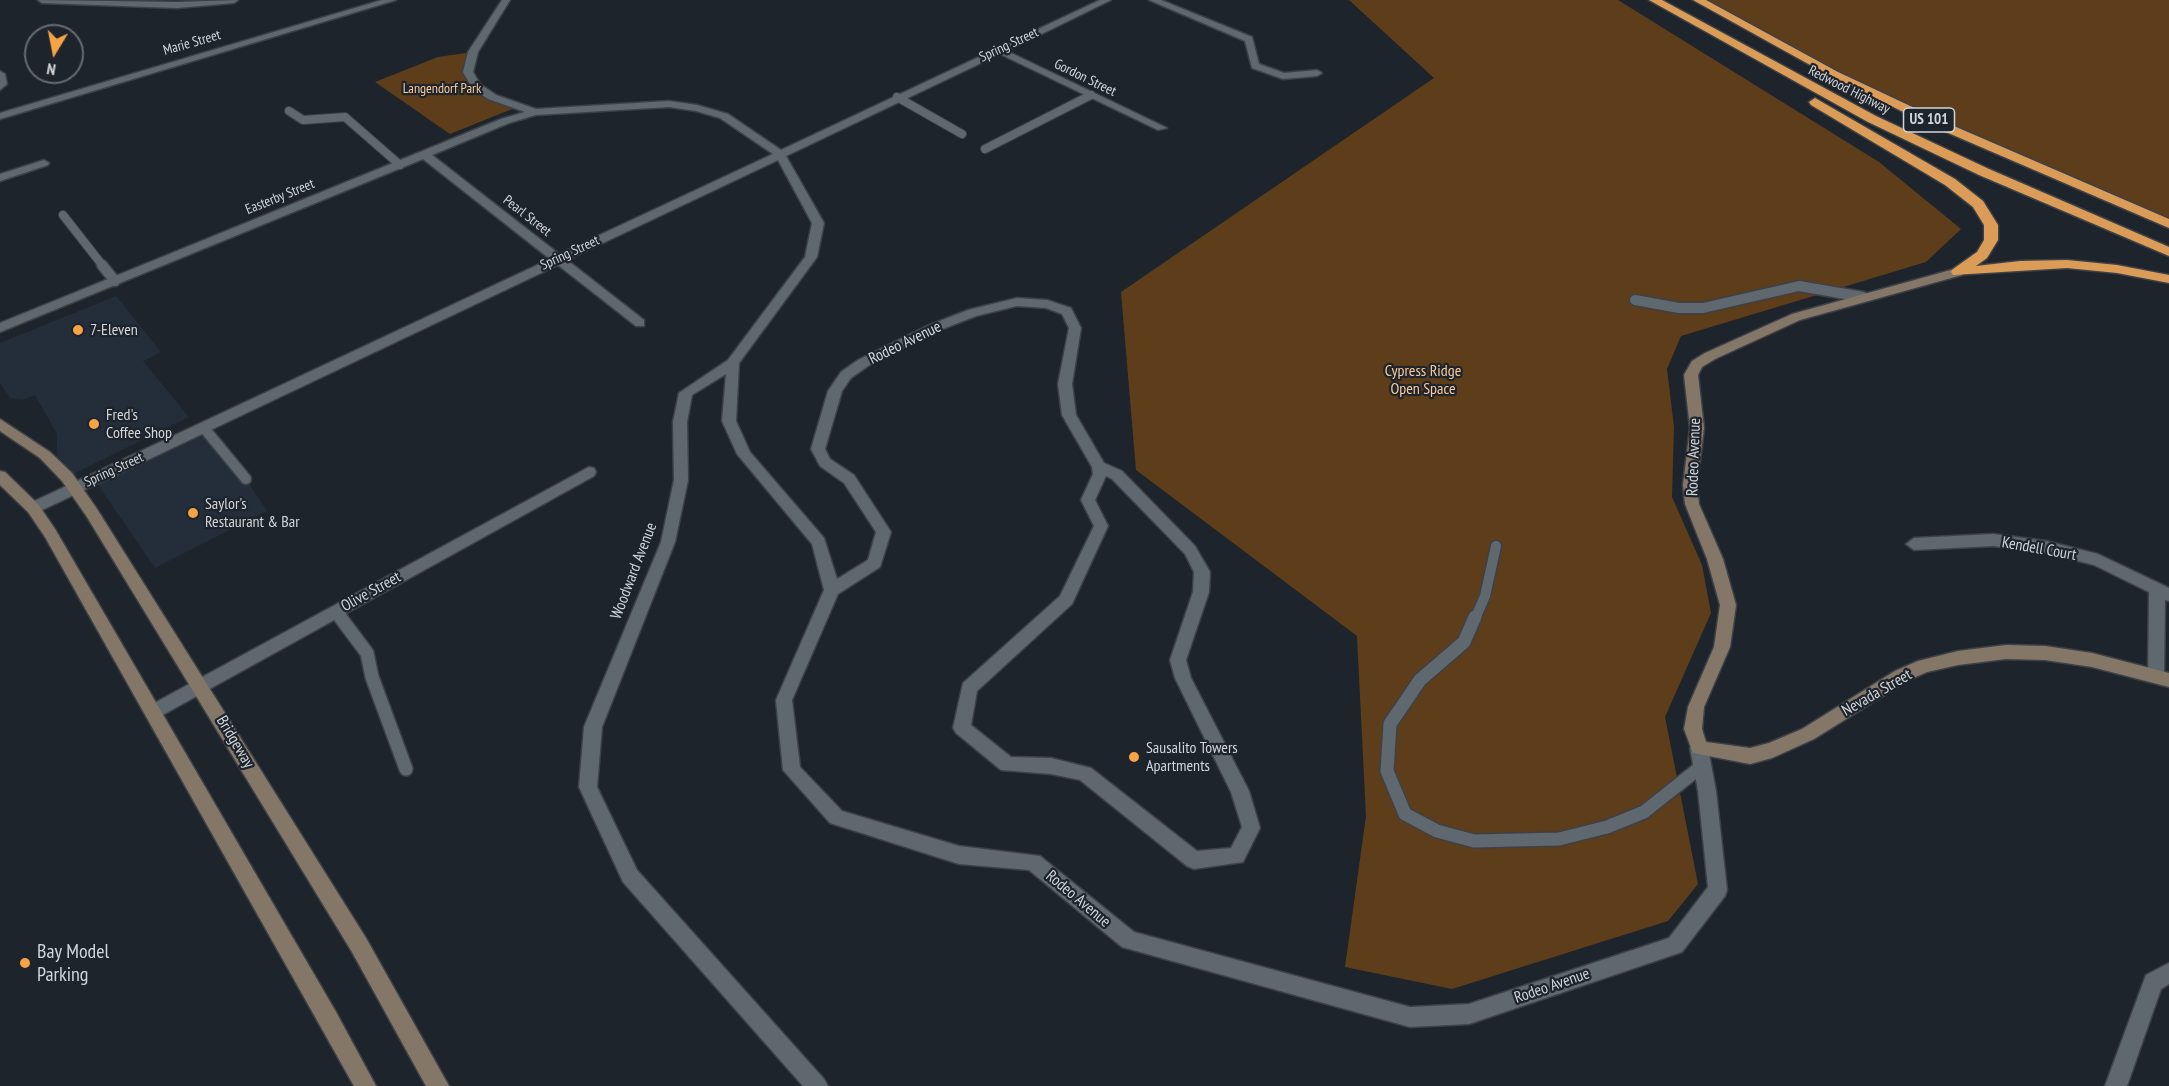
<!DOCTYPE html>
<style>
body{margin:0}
#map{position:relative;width:2169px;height:1086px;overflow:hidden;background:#1e242b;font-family:"PT Sans Narrow",sans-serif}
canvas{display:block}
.north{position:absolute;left:24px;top:24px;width:60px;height:60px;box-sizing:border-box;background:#1e242b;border:2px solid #666b71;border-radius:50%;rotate:190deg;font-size:16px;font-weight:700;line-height:24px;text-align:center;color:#d2d6db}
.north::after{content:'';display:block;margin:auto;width:21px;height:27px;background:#f5a345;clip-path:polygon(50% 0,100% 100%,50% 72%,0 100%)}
</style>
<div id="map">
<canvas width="2169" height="1086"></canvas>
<div class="north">N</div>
</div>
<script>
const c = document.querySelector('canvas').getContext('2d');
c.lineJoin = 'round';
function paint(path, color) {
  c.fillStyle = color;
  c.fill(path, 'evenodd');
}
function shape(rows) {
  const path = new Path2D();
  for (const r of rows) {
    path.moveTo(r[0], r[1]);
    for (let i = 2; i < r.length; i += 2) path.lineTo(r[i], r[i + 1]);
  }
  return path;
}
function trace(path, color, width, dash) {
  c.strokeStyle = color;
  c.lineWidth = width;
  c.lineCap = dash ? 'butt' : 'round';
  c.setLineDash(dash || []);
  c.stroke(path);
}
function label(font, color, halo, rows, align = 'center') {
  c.font = font + ' "PT Sans Narrow",sans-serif';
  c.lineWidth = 4.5;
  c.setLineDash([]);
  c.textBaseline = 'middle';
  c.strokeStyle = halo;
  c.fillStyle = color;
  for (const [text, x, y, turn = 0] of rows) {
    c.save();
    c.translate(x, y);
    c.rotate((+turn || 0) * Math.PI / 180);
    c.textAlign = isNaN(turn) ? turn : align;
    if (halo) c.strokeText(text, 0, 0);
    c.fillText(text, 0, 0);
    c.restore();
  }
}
paint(shape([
 [116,296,161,352,143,361,189,417,67,477,57,466,57,434,35,395,22,400,10,398,0,383,0,343],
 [204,428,246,479,267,511,155,568,94,479]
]), '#232e3a');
paint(shape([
 [1349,0,1618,0,1879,162,1961,229,1926,262,1681,336,1667,369,1674,427,1672,497,1702,565,1711,613,1665,717,1698,884,1668,921,1452,989,1345,967,1366,816,1357,636,1136,470,1121,292,1434,78],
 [1698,0,2169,0,2169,224,1936,123],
 [473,52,468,72,476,86,517,107,450,134,375,82,438,57]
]), '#5e3e1a');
const laneFar2 = shape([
 [897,97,962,134],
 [289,111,303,120,345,117,400,165],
 [985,149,1091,95],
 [63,215,103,266]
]);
const laneFar1 = shape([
 [102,265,115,281],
 [1635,300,1679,308,1703,308,1799,286,1863,297],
 [204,428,246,479],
 [336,612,341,619],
 [1475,619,1485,596,1496,546]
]);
const lane = shape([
 [340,617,367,653,372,677,406,769],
 [1475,617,1464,642,1420,680,1390,724,1387,771,1405,814,1437,831,1474,841,1559,839,1607,827,1644,812,1702,766]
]);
const street = shape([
 [38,0,177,2,238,0,234,3,177,8,42,3,38,0],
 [382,0,396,0,0,119,0,113,382,0],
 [502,0,510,0,478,52,473,72,480,84,496,95,536,109,669,101,697,105,728,114,781,150,1100,0,1111,0,1007,51,1167,128,1158,130,1000,54,786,156,824,223,817,257,739,363,736,421,750,452,824,538,837,579,868,560,876,532,844,483,820,466,811,449,828,391,841,372,858,360,927,326,968,310,1017,298,1047,300,1071,308,1081,328,1072,384,1076,415,1104,463,1122,471,1195,546,1210,572,1209,592,1186,660,1191,678,1249,791,1260,828,1243,862,1194,869,1187,866,1080,780,1051,774,1001,770,956,733,953,728,963,683,1060,596,1094,526,1081,500,1093,474,1092,467,1062,415,1058,384,1069,328,1062,314,1046,308,1017,306,976,316,935,332,868,366,851,378,842,391,825,449,830,459,854,475,891,532,880,567,838,594,792,700,800,767,842,811,959,846,1040,856,1134,932,1410,1007,1469,1004,1669,938,1708,887,1698,791,1690,748,1693,743,1699,740,1705,743,1708,748,1716,791,1727,890,1725,896,1682,952,1469,1024,1410,1027,1122,947,1029,870,959,864,830,823,783,770,776,700,824,590,812,544,737,454,722,421,726,374,692,395,687,422,688,480,675,542,602,727,597,787,637,870,824,1079,828,1086,803,1086,623,882,579,787,584,727,661,542,674,480,673,422,679,393,728,360,805,257,812,223,778,160,567,260,644,320,644,326,636,326,558,265,38,512,33,513,26,508,28,504,550,259,423,159,0,332,0,323,501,119,525,112,488,99,472,88,463,72,468,52,502,0],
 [669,107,696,111,720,118,773,154,559,254,432,155,509,123,536,115,669,107],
 [1106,476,1112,479,1185,554,1194,572,1193,592,1170,660,1175,678,1231,792,1242,827,1231,848,1197,851,1091,768,1051,758,1011,757,971,725,977,691,1072,604,1108,526,1095,500,1106,476],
 [1149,0,1161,0,1252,37,1259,64,1284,73,1317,70,1322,73,1317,76,1283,79,1252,68,1245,41,1149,0],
 [0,71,5,74,7,84,0,90,0,71],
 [44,160,49,163,48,165,0,181,0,174,44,160],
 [589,467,594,468,596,472,594,476,159,717,153,719,147,717,145,712,147,707,589,467],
 [1993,534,2046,541,2098,554,2169,588,2169,601,2165,600,2164,676,2162,681,2156,683,2150,681,2148,676,2149,592,2094,565,2046,553,1993,546,1914,550,1906,544,1914,538,1993,534],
 [2169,963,2169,984,2161,989,2127,1086,2105,1086,2146,975,2169,963]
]);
const secondary = shape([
 [1958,268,1964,272,1962,275,1800,320,1715,359,1702,367,1698,375,1704,428,1697,485,1699,504,1723,559,1736,605,1730,647,1704,707,1702,729,1706,742,1750,748,1769,743,1802,729,1895,671,1918,661,1958,651,2006,645,2045,646,2092,653,2169,673,2169,687,2092,667,2045,660,2006,659,1958,665,1927,672,1907,681,1814,739,1772,758,1750,764,1693,753,1684,729,1688,707,1714,647,1720,605,1707,559,1685,504,1683,485,1690,428,1684,375,1692,361,1705,353,1792,314,1958,268],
 [0,419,50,452,72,473,97,509,366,938,449,1086,426,1086,352,952,87,517,62,481,40,458,0,431,0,419],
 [0,471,5,472,38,504,55,529,336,1012,376,1086,354,1086,45,537,28,512,0,485,0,471]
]);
const highway = shape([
 [1649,0,1662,0,1876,116,1989,169,2169,247,2169,256,1979,175,1868,122,1649,0],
 [1693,0,1706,0,1838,72,1940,120,2169,219,2169,228,1932,126,1830,76,1693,0],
 [1815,98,1955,179,1983,201,1998,225,1998,240,1987,258,1976,266,2020,261,2067,260,2117,265,2169,275,2169,283,2117,273,2067,268,1953,275,1951,272,1953,269,1977,252,1984,240,1984,225,1973,207,1945,185,1811,105,1809,102,1815,98]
]);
trace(laneFar2, '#3d4147', 10);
trace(laneFar1, '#3d4147', 13);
trace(lane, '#3d4147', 16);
trace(street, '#3d4147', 3);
trace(secondary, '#3d4147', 3);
trace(highway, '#3d4147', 3);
trace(laneFar2, '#5f676f', 8);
trace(laneFar1, '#5f676f', 10);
trace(lane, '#5f676f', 13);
paint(street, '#5f676f');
paint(secondary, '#847768');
paint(highway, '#db9c58');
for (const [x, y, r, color] of [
 [78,330,6,"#f5a345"],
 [94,424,6,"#f5a345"],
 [193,513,6,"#f5a345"],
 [1134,757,6,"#f5a345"],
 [25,963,6,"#f5a345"]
]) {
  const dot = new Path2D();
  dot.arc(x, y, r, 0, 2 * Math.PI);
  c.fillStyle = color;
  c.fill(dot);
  trace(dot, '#1e242b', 2);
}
label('14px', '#d2d6db', '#1e242b', [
 ["Marie Street",192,43,-16],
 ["Spring Street",1009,45,-25],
 ["Gordon Street",1085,78,26],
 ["Redwood Highway",1849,90,27],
 ["Easterby Street",280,197,-22],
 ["Pearl Street",527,216,38],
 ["Spring Street",570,253,-25],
 ["Spring Street",114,470,-25]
]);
label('14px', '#f9ca9b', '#1e242b', [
 ["Langendorf Park",442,89]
]);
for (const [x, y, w] of [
 [1929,120,51]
]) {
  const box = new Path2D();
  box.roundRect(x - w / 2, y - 12, w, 24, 4.5);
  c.fillStyle = '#1e242b';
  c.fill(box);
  trace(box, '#d2d6db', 1.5);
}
label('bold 15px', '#d2d6db', null, [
 ["US 101",1929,120]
]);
label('16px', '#d2d6db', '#1e242b', [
 ["7-Eleven",90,330],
 ["Fred's",106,415],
 ["Coffee Shop",106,433],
 ["Saylor's",205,504],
 ["Restaurant & Bar",205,522],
 ["Sausalito Towers",1146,748],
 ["Apartments",1146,766]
], 'left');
label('16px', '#d2d6db', '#1e242b', [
 ["Rodeo Avenue",905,343,-26],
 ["Rodeo Avenue",1694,457,-88],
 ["Kendell Court",2039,549,10],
 ["Woodward Avenue",634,571,-69],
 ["Olive Street",371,592,-29],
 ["Nevada Street",1877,693,-30],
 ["Bridgeway",235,742,59],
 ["Rodeo Avenue",1078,899,40],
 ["Rodeo Avenue",1552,986,-19]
]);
label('16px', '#f9ca9b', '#1e242b', [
 ["Cypress Ridge",1423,371],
 ["Open Space",1423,389]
]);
label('20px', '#d2d6db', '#1e242b', [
 ["Bay Model",37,952],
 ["Parking",37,975]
], 'left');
</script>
